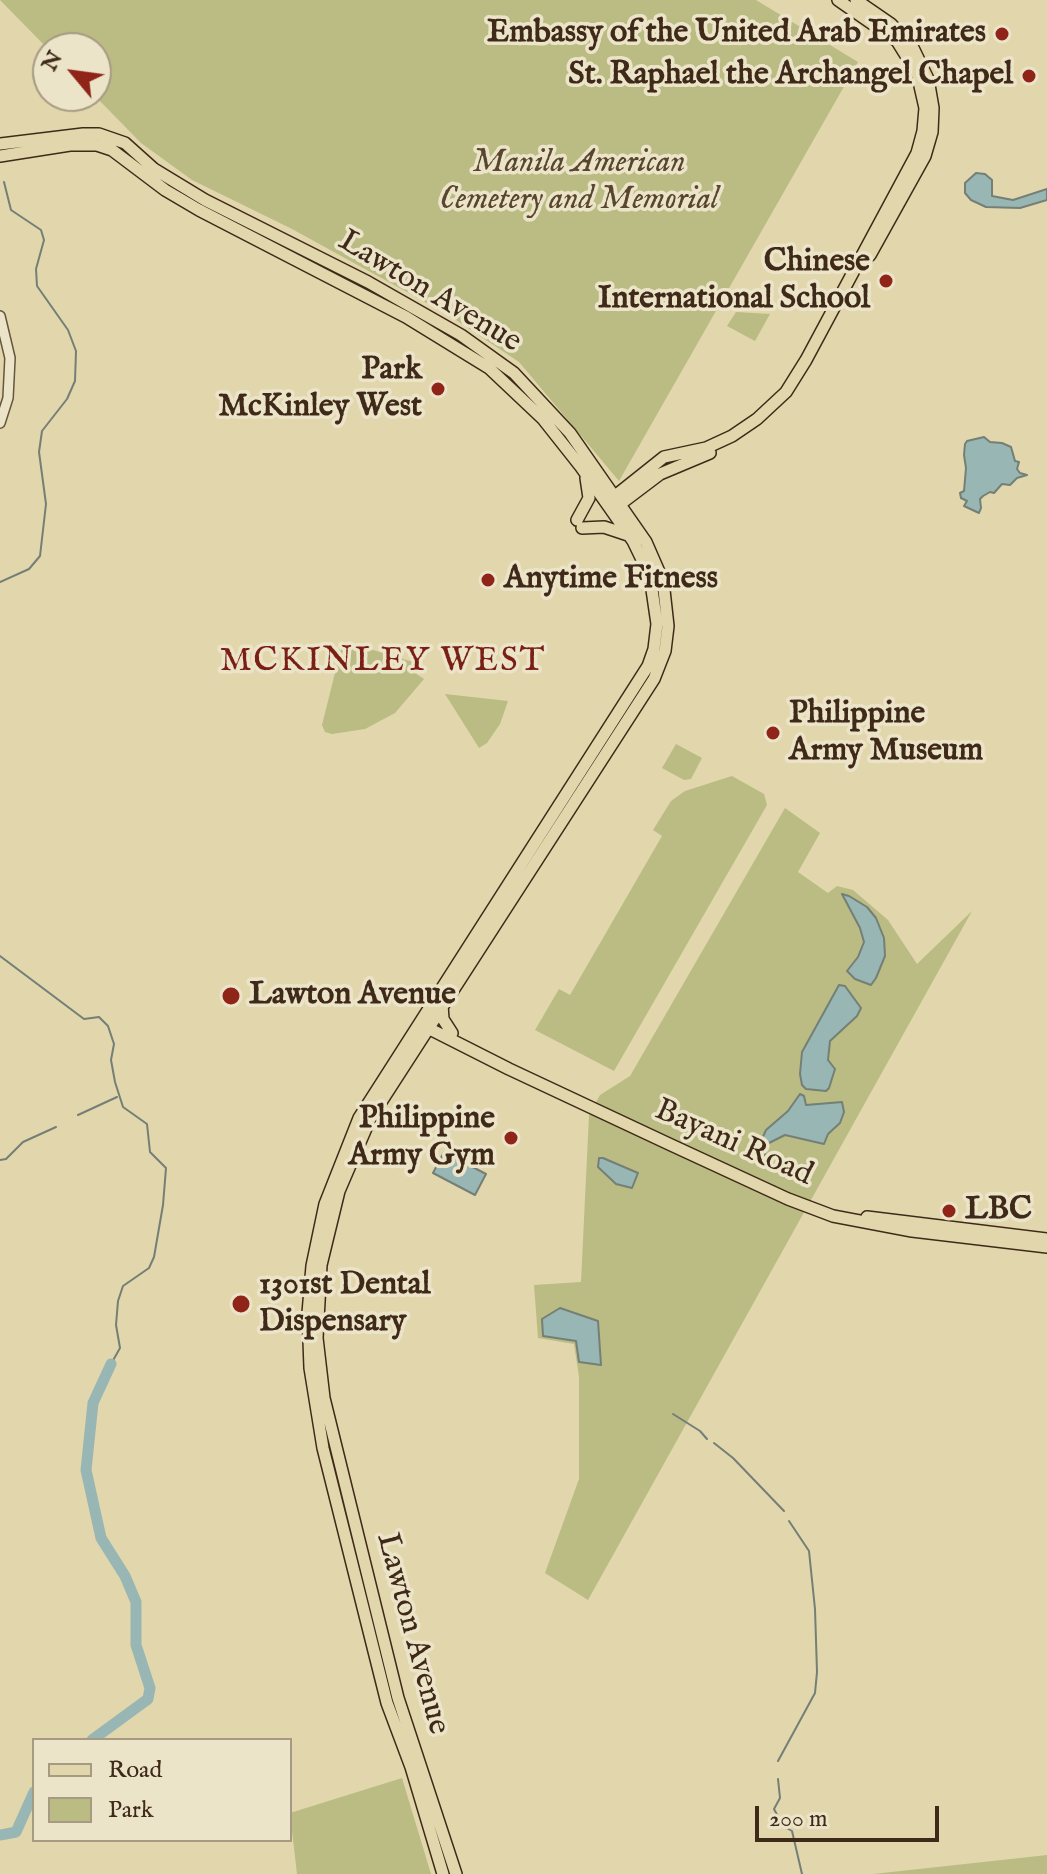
<!DOCTYPE html>
<style>
body{margin:0}
#map{position:relative;width:1047px;height:1874px;overflow:hidden;background:#e2d6ac;font-family:"IM FELL English",serif}
canvas{display:block}
.legend{position:absolute;left:32px;top:1738px;width:260px;height:104px;box-sizing:border-box;background:#ece4c9;border:2px solid #a79a83;margin:0;padding:10px 14px;list-style:none;font-size:24px;color:#3f2a19}
.legend li{display:flex;align-items:center;gap:16px;height:40px}
.legend b{width:40px;border:2px solid #a79a83}
.north{position:absolute;left:32px;top:32px;width:80px;height:80px;box-sizing:border-box;background:#ece4c9;border:2px solid #a79a83;border-radius:50%;rotate:299deg;font-size:22px;font-weight:700;line-height:32px;text-align:center;color:#3f2a19}
.north::after{content:'';display:block;margin:auto;width:28px;height:36px;background:#8f2418;clip-path:polygon(50% 0,100% 100%,50% 72%,0 100%)}
.scale{position:absolute;left:755px;top:1806px;width:184px;height:36px;box-sizing:border-box;border:4px solid #3f2a19;border-top:0;padding-left:10px;font-size:24px;line-height:28px;white-space:nowrap;color:#3f2a19;-webkit-text-stroke:6px #ece4c9;paint-order:stroke}
</style>
<div id="map">
<canvas width="1047" height="1874"></canvas>
<ul class="legend">
<li><b style="height:10px;background:#e2d6ac"></b>Road</li>
<li><b style="height:22px;background:#babc84"></b>Park</li>
</ul>
<div class="north">N</div>
<div class="scale">200 m</div>
</div>
<script>
const c = document.querySelector('canvas').getContext('2d');
c.lineJoin = 'round';
function paint(path, color) {
  c.fillStyle = color;
  c.fill(path, 'evenodd');
}
function shape(rows) {
  const path = new Path2D();
  for (const r of rows) {
    path.moveTo(r[0], r[1]);
    for (let i = 2; i < r.length; i += 2) path.lineTo(r[i], r[i + 1]);
  }
  return path;
}
function trace(path, color, width, dash) {
  c.strokeStyle = color;
  c.lineWidth = width;
  c.lineCap = dash ? 'butt' : 'round';
  c.setLineDash(dash || []);
  c.stroke(path);
}
function label(font, color, halo, rows, align = 'center') {
  c.font = font + ' "IM FELL English",serif';
  c.lineWidth = 7;
  c.setLineDash([]);
  c.textBaseline = 'middle';
  c.strokeStyle = halo;
  c.fillStyle = color;
  for (const [text, x, y, turn = 0] of rows) {
    c.save();
    c.translate(x, y);
    c.rotate((+turn || 0) * Math.PI / 180);
    c.textAlign = isNaN(turn) ? turn : align;
    if (halo) c.strokeText(text, 0, 0);
    c.fillText(text, 0, 0);
    c.restore();
  }
}
paint(shape([
 [0,0,756,0,858,62,619,481,519,362,447,314,292,229,192,180,141,143,95,96,96,48,48,49],
 [736,312,770,314,755,341,727,326],
 [343,641,420,664,415,673,424,679,395,713,365,729,332,734,325,732,322,725],
 [445,694,508,701,500,724,487,743,479,748],
 [676,744,702,758,691,779,684,780,662,768],
 [732,776,764,794,767,805,614,1071,535,1030,559,989,570,995,662,836,653,830,671,801,685,791],
 [785,808,820,833,798,872,828,893,837,886,853,890,888,920,917,964,972,911,588,1600,545,1573,579,1479,579,1377,574,1344,538,1338,534,1285,581,1282,589,1115,600,1095,630,1076],
 [402,1778,431,1874,297,1874,290,1813],
 [1047,1855,1047,1874,873,1874,1020,1858]
]), '#babc84');
const water = shape([
 [976,173,985,174,992,180,992,196,1013,200,1047,189,1047,200,1020,208,986,207,971,200,965,193,965,183,976,173],
 [984,437,990,442,1002,443,1011,447,1015,461,1019,462,1017,469,1020,473,1027,475,1017,478,1010,485,1002,484,994,493,990,492,983,496,980,499,981,508,979,513,964,506,967,501,961,498,960,493,964,491,966,468,964,455,965,444,967,441,984,437],
 [842,894,849,896,867,907,876,918,884,938,885,956,876,978,871,985,855,979,847,971,858,957,864,942,860,928,842,894],
 [839,985,845,986,861,1008,857,1016,830,1041,828,1060,835,1069,829,1088,826,1091,806,1089,802,1085,800,1074,802,1052,839,985],
 [800,1094,804,1096,806,1105,842,1102,844,1112,840,1123,828,1134,824,1144,785,1135,769,1143,763,1159,757,1159,758,1148,766,1130,788,1111,800,1094],
 [444,1152,486,1174,475,1195,433,1173,444,1152],
 [599,1158,603,1158,638,1173,632,1188,616,1184,598,1167,599,1158],
 [560,1308,598,1321,601,1365,579,1362,576,1341,543,1336,542,1319,560,1308]
]);
paint(water, '#98b7b4');
trace(water, '#747f76', 2);
trace(shape([
 [0,582,29,569,40,556,46,504,39,452,42,431,67,399,75,381,76,351,68,330,37,286,36,269,44,240,41,230,11,210,4,182],
 [0,956,84,1019,99,1017,108,1026,114,1044,111,1060,115,1082,123,1107,147,1124,150,1152,166,1168,163,1205,154,1257,149,1268,123,1286,118,1301,116,1325,120,1348,111,1364],
 [78,1115,117,1097],
 [0,1160,6,1159,23,1142,56,1127],
 [673,1414,700,1431,707,1439],
 [714,1443,733,1458,784,1511],
 [778,1761,815,1693,817,1672,815,1609,809,1551,789,1521],
 [778,1779,780,1798,774,1809,783,1826,792,1831,802,1874]
]), '#747f76', 2);
trace(shape([
 [92,1740,148,1699,150,1688,136,1645,136,1602,125,1576,101,1538,86,1470,93,1403,111,1364],
 [0,1835,16,1832,34,1792]
]), '#98b7b4', 11);
const minor = shape([
 [0,316,10,358,8,398,0,423]
]);
const major = shape([
 [856,0,891,24,913,48,928,79,933,108,932,132,925,156,870,255],
 [0,144,83,134,99,134,125,143,154,169,205,200,368,282,461,335,514,373,570,433,646,542,663,581,668,626,665,651,654,679,370,1119,339,1191,321,1265,317,1338,324,1398,398,1698,456,1874],
 [0,156,70,145,97,145,112,150,165,190,199,210,406,317,489,368,543,419,581,467,633,541,650,576,657,624,654,649,648,666,359,1118,325,1204,312,1266,308,1313,310,1368,323,1448,387,1703,411,1767,443,1874],
 [610,500,664,457,706,448,732,436,757,419,786,392,806,360,917,153,923,131,925,108,917,73,897,41,838,0],
 [615,508,660,474,710,453],
 [577,520,589,498,586,478],
 [582,528,604,527,628,535],
 [442,1005,443,1019,452,1033],
 [422,1025,509,1069,669,1144,788,1199,833,1216,912,1231,1047,1247],
 [867,1217,1047,1239]
]);
trace(minor, '#68553e', 12);
trace(major, '#3f2a19', 14);
trace(minor, '#ece4c9', 9);
trace(major, '#e2d6ac', 11);
for (const [x, y, r, color] of [
 [1002,34,8,"#8f2418"],
 [1029,76,8,"#8f2418"],
 [886,281,8,"#8f2418"],
 [438,389,8,"#8f2418"],
 [488,580,8,"#8f2418"],
 [773,733,8,"#8f2418"],
 [231,996,10,"#8f2418"],
 [511,1138,8,"#8f2418"],
 [949,1211,8,"#8f2418"],
 [241,1304,10,"#8f2418"]
]) {
  const dot = new Path2D();
  dot.arc(x, y, r, 0, 2 * Math.PI);
  c.fillStyle = color;
  c.fill(dot);
  trace(dot, '#ece4c9', 3);
}
label('bold 32px', '#3f2a19', '#ece4c9', [
 ["Embassy of the United Arab Emirates",986,34],
 ["St. Raphael the Archangel Chapel",1013,76],
 ["Chinese",870,263],
 ["International School",870,300],
 ["Park",422,371],
 ["McKinley West",422,408],
 ["Anytime Fitness",504,580,"left"],
 ["Philippine",789,715,"left"],
 ["Army Museum",789,752,"left"],
 ["Lawton Avenue",249,996,"left"],
 ["Philippine",495,1120],
 ["Army Gym",495,1157],
 ["LBC",965,1211,"left"],
 ["1301st Dental",259,1286,"left"],
 ["Dispensary",259,1323,"left"]
], 'right');
label('italic 32px', '#58472e', '#ece4c9', [
 ["Manila American",579,164],
 ["Cemetery and Memorial",579,201]
]);
label('32px', '#3f2a19', '#ece4c9', [
 ["Lawton Avenue",429,293,31],
 ["Bayani Road",733,1144,24],
 ["Lawton Avenue",411,1634,75]
]);
c.letterSpacing = '2px';
label('34px', '#7a1f14', '#ece4c9', [
 ["MCKINLEY WEST",383,663]
]);
c.letterSpacing = '0px';
</script>
